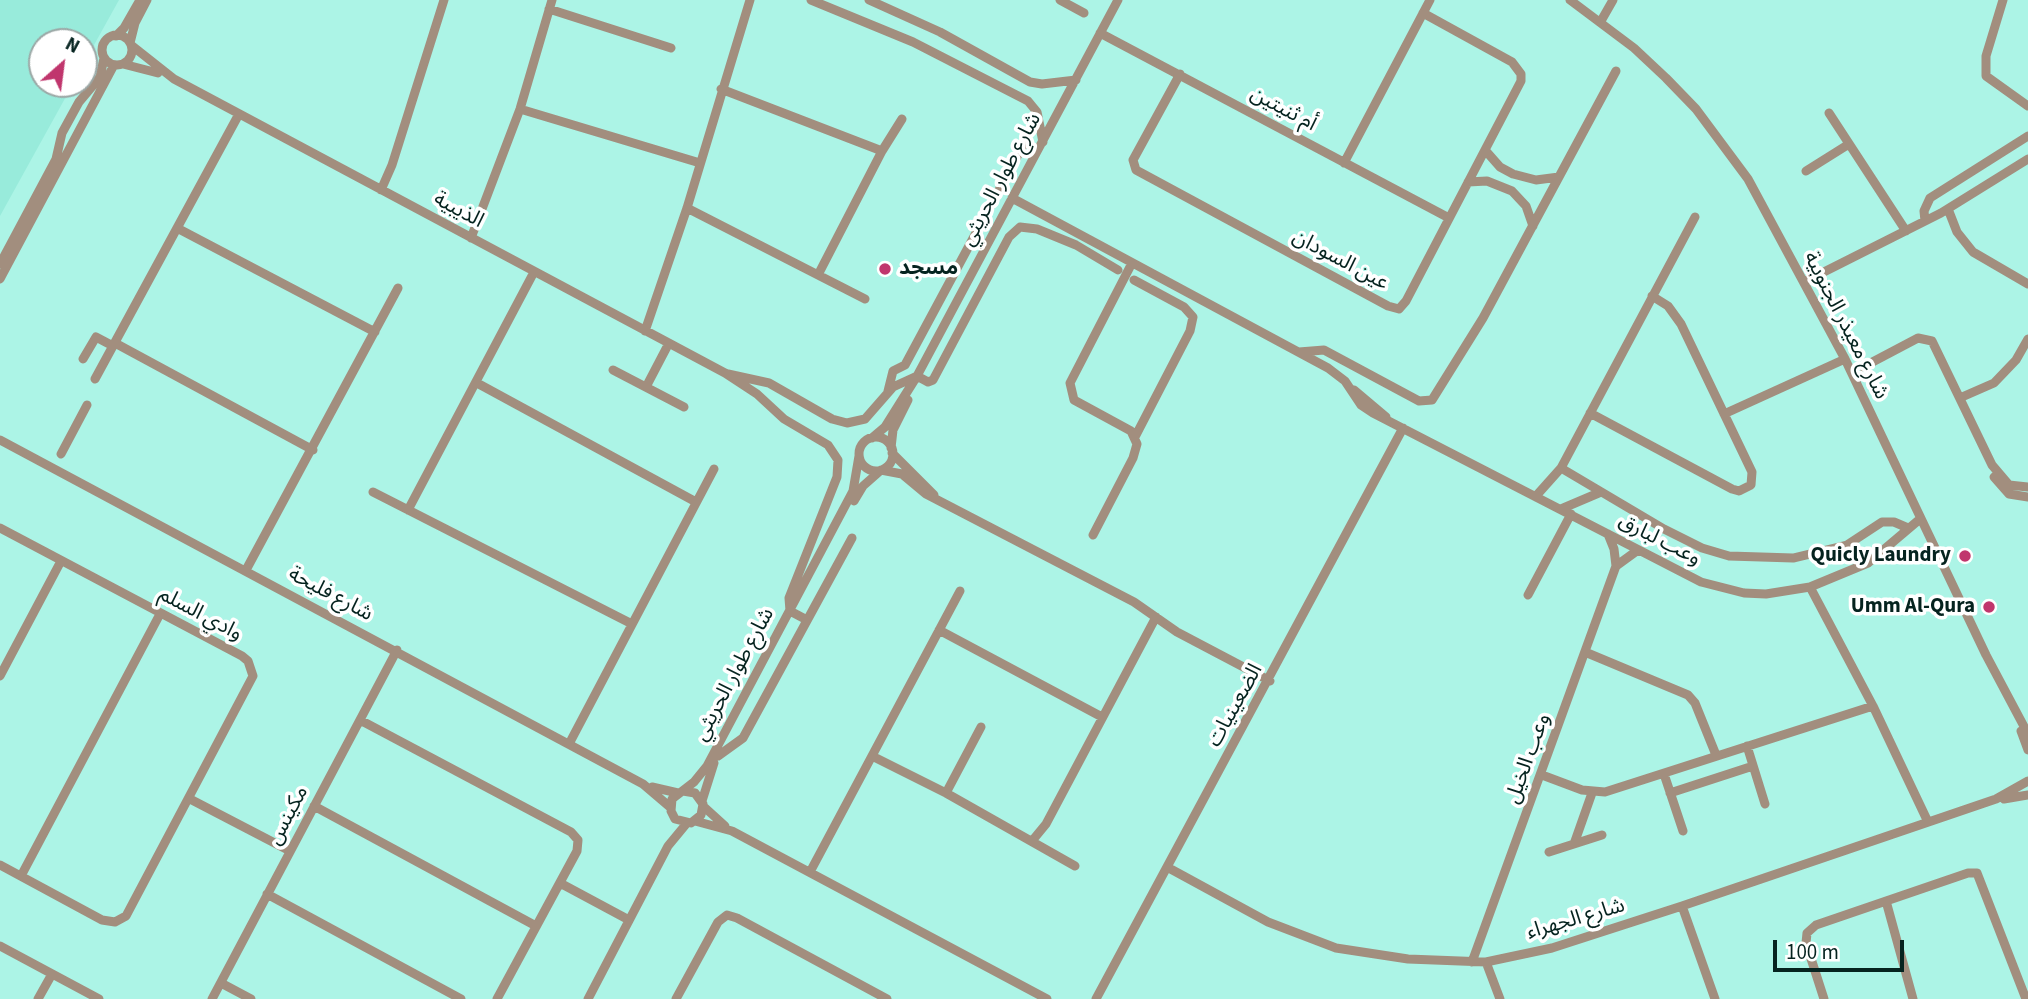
<!DOCTYPE html>
<meta charset="utf-8">
<style>
body{margin:0}
#map{position:relative;width:2028px;height:999px;overflow:hidden;background:#acf4e6;font-family:"Source Sans 3",sans-serif}
canvas{display:block}
.north{position:absolute;left:28px;top:28px;width:70px;height:70px;box-sizing:border-box;background:#fff;border:2px solid #9ba7a5;border-radius:50%;rotate:28deg;font-size:19px;font-weight:700;line-height:28px;text-align:center;color:#05231f}
.north::after{content:'';display:block;margin:auto;width:24px;height:32px;background:#c0366d;clip-path:polygon(50% 0,100% 100%,50% 72%,0 100%)}
.scale{position:absolute;left:1773px;top:940px;width:131px;height:32px;box-sizing:border-box;border:4px solid #05231f;border-top:0;padding-left:9px;font-size:21px;line-height:24px;white-space:nowrap;color:#05231f;-webkit-text-stroke:5px #fff;paint-order:stroke}
</style>
<div id="map">
<canvas width="2028" height="999"></canvas>
<div class="north">N</div>
<div class="scale">100 m</div>
</div>
<script>
const c = document.querySelector('canvas').getContext('2d');
c.lineJoin = 'round';
function paint(path, color) {
  c.fillStyle = color;
  c.fill(path, 'evenodd');
}
function shape(rows) {
  const path = new Path2D();
  for (const r of rows) {
    if (r.length === 3) {
      path.moveTo(r[0] + r[2], r[1]);
      path.arc(r[0], r[1], r[2], 0, 2 * Math.PI);
      continue;
    }
    path.moveTo(r[0], r[1]);
    for (let i = 2; i < r.length; i += 2) path.lineTo(r[i], r[i + 1]);
  }
  return path;
}
function trace(path, color, width, dash) {
  c.strokeStyle = color;
  c.lineWidth = width;
  c.lineCap = dash ? 'butt' : 'round';
  c.setLineDash(dash || []);
  c.stroke(path);
}
function label(font, color, halo, rows, align = 'center') {
  c.font = font + ' "Source Sans 3","Noto Sans Arabic",sans-serif';
  c.lineWidth = 7;
  c.setLineDash([]);
  c.textBaseline = 'middle';
  c.strokeStyle = halo;
  c.fillStyle = color;
  for (const [text, x, y, turn = 0] of rows) {
    c.save();
    c.translate(x, y);
    c.rotate((+turn || 0) * Math.PI / 180);
    c.textAlign = isNaN(turn) ? turn : align;
    if (halo) c.strokeText(text, 0, 0);
    c.fillText(text, 0, 0);
    c.restore();
  }
}
paint(shape([
 [0,0,119,0,84,63,84,42,42,42,42,84,73,84,0,216]
]), '#98ebdb');
trace(shape([
 [811,0,913,42,1028,101,1037,112,1043,142],
 [869,0,940,32,1030,82,1042,84,1076,80],
 [1060,0,1084,13],
 [1570,0,1634,48,1666,78,1696,109,1748,179,1845,359,1986,655,2028,734],
 [2003,0,1986,56,1986,76,2028,106],
 [549,9,671,48],
 [1601,21,1613,0],
 [1100,33,1449,218],
 [117,50,15],
 [116,36,124,28,140,0],
 [130,43,135,23,147,0],
 [131,45,174,79,725,373,757,394,784,419,828,445,838,460,837,477,789,598,790,611,807,620],
 [123,64,158,73],
 [1180,74,1133,160,1136,170,1388,306,1399,309,1406,301,1521,81,1521,74,1512,62,1423,13],
 [721,89,882,151],
 [520,109,700,163],
 [1829,113,1906,231],
 [1485,150,1500,167,1513,174,1536,180,1559,177],
 [1344,163,1430,0],
 [1806,171,1849,144],
 [1468,182,1487,181,1512,191,1526,206,1533,226],
 [381,190,392,165,444,0],
 [1012,198,1328,368,1345,381,1361,405,1373,413,1701,582,1744,593,1766,594,1810,587,1868,563,1920,519],
 [687,208,865,299],
 [1948,209,1957,232,1973,252,2028,284],
 [1925,221,1924,211,1930,198,2028,136],
 [177,228,375,332],
 [471,238,520,109,552,0],
 [0,264,56,159,62,133,79,102,100,77,104,58],
 [819,273,882,151,902,119],
 [0,279,114,65],
 [1134,280,1184,307,1193,317,1190,331,1135,437],
 [1804,282,1941,213,2028,159],
 [645,331,687,208,750,0],
 [115,343,313,450],
 [1299,352,1324,350,1419,401,1432,400,1483,318,1616,71],
 [83,359,96,337,113,346],
 [1863,367,1918,338,1932,341,1992,465,2009,485,2028,487],
 [613,370,684,407],
 [728,374,769,383,832,419,847,423,865,419,893,387,917,376],
 [917,376,928,382,933,380,1009,237,1020,227,1037,229,1076,245,1118,270],
 [95,379,239,114],
 [477,383,696,502],
 [646,387,669,343],
 [1354,390,1386,417],
 [888,391,893,371,905,365,1027,138],
 [1962,397,1994,383,2016,360,2028,339],
 [1590,413,1732,489,1739,491,1751,485,1752,472,1681,324,1668,306,1652,296],
 [1724,414,1845,359],
 [876,454,17],
 [872,438,885,427,917,376,1118,0],
 [0,440,643,784,670,807],
 [891,448,893,430,908,400],
 [892,453,934,495],
 [61,454,87,405],
 [1561,468,1664,529,1702,548,1729,556,1793,558,1847,545,1882,522,1894,522,1908,528],
 [881,470,902,474,926,494,1134,602,1177,632,1270,681],
 [1994,477,2009,494,2028,497],
 [373,492,632,624],
 [1536,496,1561,468,1695,217],
 [854,501,863,486,880,471],
 [1561,509,1601,492],
 [408,510,534,272],
 [0,528,242,656,248,661,253,676,126,916,115,922,102,920,0,865],
 [1093,535,1133,458,1137,444,1131,431,1074,400,1070,383,1132,263],
 [1616,566,1638,550],
 [246,570,398,288],
 [1810,587,1873,706,1928,822],
 [1528,595,1571,514],
 [939,630,1102,717],
 [1585,652,1688,695,1695,703,1716,755],
 [0,676,61,561],
 [360,720,571,832,578,840,577,851,497,999],
 [2021,731,2028,750],
 [569,744,714,469],
 [1747,746,1765,804],
 [718,756,743,738,852,538],
 [872,756,946,793,1075,866],
 [1664,774,1683,831],
 [1542,775,1582,790,1605,792,1873,706],
 [652,787,678,793],
 [683,791,695,793,703,804,701,815,691,823,675,819,671,811,672,799,694,782,707,766,853,491,859,456],
 [946,793,981,727],
 [1670,793,1753,766],
 [190,799,290,851],
 [2004,799,2028,795],
 [702,801,714,763],
 [314,806,536,926],
 [703,806,725,826],
 [695,821,732,831,1047,999],
 [1032,841,1046,824,1156,617],
 [1574,844,1592,793],
 [1549,852,1602,835],
 [1167,867,1268,922,1336,948,1408,959,1486,962,1552,948,1682,906,1996,799,2028,781],
 [810,872,960,591],
 [21,876,160,614],
 [560,883,629,920],
 [267,894,461,999],
 [1886,901,1913,999],
 [1682,906,1715,999],
 [0,946,99,999],
 [1472,962,1616,566,1614,549,1608,534],
 [1486,962,1500,999],
 [221,983,251,999],
 [38,999,52,974],
 [212,999,397,650],
 [588,999,668,846,687,823],
 [676,999,718,922,727,915,737,918,887,999],
 [1096,999,1403,428],
 [1824,999,1806,943,1807,933,1816,925,1968,873,1977,873,2026,999]
]), '#a28e7e', 9);
for (const [x, y, r, color] of [
 [885,269,7,"#c0366d"],
 [1965,556,7,"#c0366d"],
 [1989,607,7,"#c0366d"]
]) {
  const dot = new Path2D();
  dot.arc(x, y, r, 0, 2 * Math.PI);
  c.fillStyle = color;
  c.fill(dot);
  trace(dot, '#fff', 2.5);
}
label('21px', '#05231f', '#fff', [
 ["أم ثنيتين",1283,110,28],
 ["شارع طوار الحريثي",1002,180,-62],
 ["الذيبية",458,211,28],
 ["عين السودان",1340,261,28],
 ["شارع معيذر الجنوبية",1845,326,63],
 ["وعب لبارق",1659,541,27],
 ["شارع فليحة",330,595,28],
 ["وادي السلم",200,615,28],
 ["شارع طوار الحريثي",735,675,-62],
 ["الضعينيات",1236,706,-61],
 ["وعب الخيل",1529,759,-70],
 ["مكينس",289,816,-62],
 ["شارع الجهراء",1576,920,-16]
]);
label('bold 21px', '#05231f', '#fff', [
 ["مسجد",899,269,"left"],
 ["Quicly Laundry",1951,556],
 ["Umm Al-Qura",1975,607]
], 'right');
</script>
